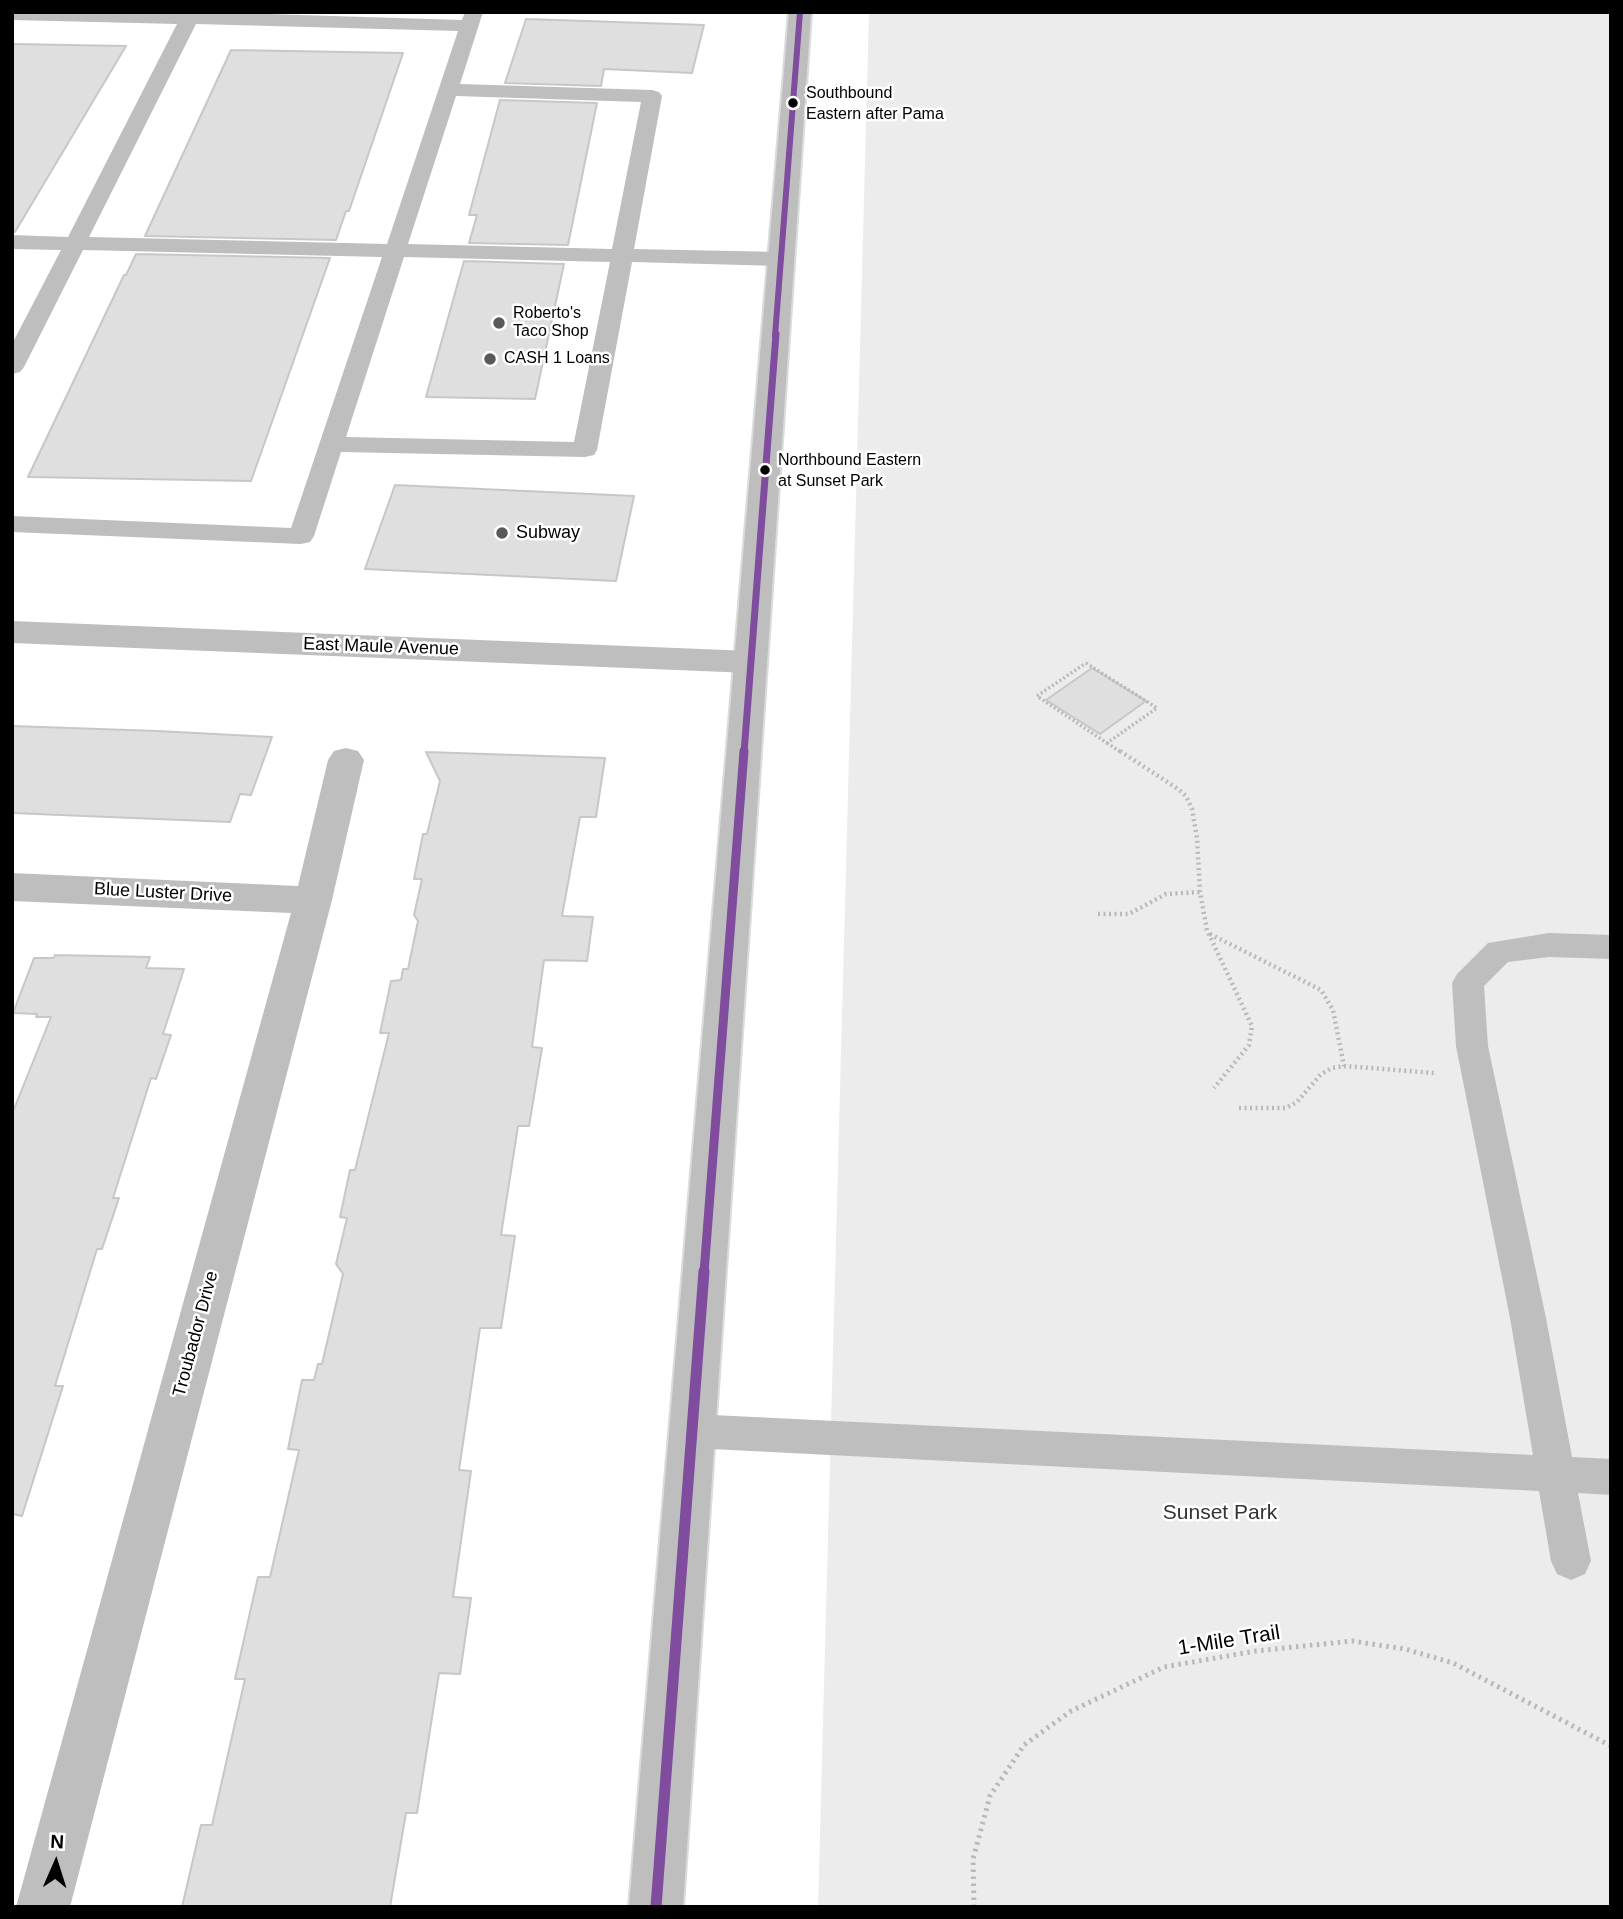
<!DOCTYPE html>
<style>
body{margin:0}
#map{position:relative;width:1623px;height:1919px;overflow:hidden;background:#fff;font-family:Helvetica,sans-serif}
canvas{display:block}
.frame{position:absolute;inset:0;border:14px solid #000;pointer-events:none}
.north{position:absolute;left:21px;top:1828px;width:70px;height:70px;-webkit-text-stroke:5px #fff;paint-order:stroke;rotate:3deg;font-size:19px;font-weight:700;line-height:28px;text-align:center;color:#000}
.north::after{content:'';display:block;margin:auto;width:24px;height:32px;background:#000;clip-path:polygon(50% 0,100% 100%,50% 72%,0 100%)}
</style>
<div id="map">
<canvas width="1623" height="1919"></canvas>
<div class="frame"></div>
<div class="north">N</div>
</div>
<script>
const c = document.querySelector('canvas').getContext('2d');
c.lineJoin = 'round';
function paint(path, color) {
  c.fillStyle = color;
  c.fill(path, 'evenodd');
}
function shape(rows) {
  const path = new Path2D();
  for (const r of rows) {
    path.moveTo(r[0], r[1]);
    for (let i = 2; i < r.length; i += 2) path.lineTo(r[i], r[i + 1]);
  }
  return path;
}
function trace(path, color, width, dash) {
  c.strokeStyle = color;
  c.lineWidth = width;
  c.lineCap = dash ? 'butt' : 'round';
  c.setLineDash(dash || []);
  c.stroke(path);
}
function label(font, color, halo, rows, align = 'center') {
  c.font = font + ' Helvetica,sans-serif';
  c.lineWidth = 5;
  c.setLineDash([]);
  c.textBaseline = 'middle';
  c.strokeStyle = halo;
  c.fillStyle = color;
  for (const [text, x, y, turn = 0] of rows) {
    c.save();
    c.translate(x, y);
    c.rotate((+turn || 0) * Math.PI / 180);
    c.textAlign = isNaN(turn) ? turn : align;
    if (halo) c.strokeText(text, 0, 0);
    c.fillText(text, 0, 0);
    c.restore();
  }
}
paint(shape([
 [869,12,1611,12,1611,1907,818,1907]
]), '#ececec');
const building = shape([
 [526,19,704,25,692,73,604,69,601,86,505,83,526,19],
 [12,44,126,46,15,232,12,232,12,44],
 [231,50,403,53,349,211,346,211,336,240,145,236,231,50],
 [500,100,597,103,568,245,469,243,477,215,469,215,500,100],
 [136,254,330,258,251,481,28,477,124,275,126,275,136,254],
 [464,261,564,264,535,399,426,397,464,261],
 [395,485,634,496,616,581,365,569,395,485],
 [1092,668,1146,701,1100,734,1046,700,1092,668],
 [12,726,157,731,272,737,251,795,240,794,230,822,12,813,12,726],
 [426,752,605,758,596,817,580,817,562,916,593,917,587,961,544,960,532,1047,542,1048,529,1126,518,1126,501,1235,515,1236,501,1328,480,1328,459,1470,471,1471,453,1597,471,1598,460,1674,439,1673,417,1813,406,1813,390,1907,182,1907,201,1825,212,1825,245,1679,235,1679,258,1577,270,1577,299,1450,288,1449,302,1380,314,1380,318,1364,322,1364,343,1274,336,1264,347,1218,340,1217,350,1170,355,1170,389,1033,380,1033,391,981,401,980,403,969,408,969,418,921,414,915,422,879,414,879,423,834,427,834,440,781,426,752],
 [55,955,150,957,146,968,184,969,163,1034,171,1035,156,1079,151,1078,113,1198,119,1198,102,1249,97,1249,55,1386,63,1386,22,1516,12,1514,12,1114,51,1017,36,1017,37,1014,13,1013,34,958,54,958,55,955]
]);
paint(building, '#dfdfdf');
trace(building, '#c7c7c7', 2);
const primary = shape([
 [789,12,811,12,683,1907,629,1907,789,12]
]);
trace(primary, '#dbdbdb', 4);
trace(shape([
 [1086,663,1157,708,1107,743,1037,696,1086,663],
 [1107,743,1122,753]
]), '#b9b9b9', 3.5, [2, 2.5]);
trace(shape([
 [1120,751,1178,789,1186,796,1192,809,1197,838,1200,892,1207,930,1252,1026,1249,1045,1214,1088],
 [1098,914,1129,914,1166,894,1200,892],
 [1210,934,1321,990,1333,1010,1344,1066],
 [1239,1108,1286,1108,1297,1102,1321,1074,1332,1068,1344,1066,1435,1073]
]), '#b9b9b9', 4.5, [2, 3.5]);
trace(shape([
 [974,1907,973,1859,990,1796,1024,1745,1071,1711,1164,1667,1256,1651,1352,1641,1405,1649,1453,1663,1611,1746]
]), '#b9b9b9', 5, [2.5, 4.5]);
paint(shape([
 [12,12,202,12,462,20,465,12,483,12,460,84,652,90,659,92,662,96,634,249,781,252,789,254,792,259,789,264,781,266,632,262,597,450,594,455,585,457,341,452,314,536,310,542,301,544,12,532,12,516,291,528,382,257,83,250,24,367,20,372,12,374,12,344,61,250,12,249,12,235,68,237,177,24,12,20,12,12],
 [196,24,458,31,387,244,89,237,196,24],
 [456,96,641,102,612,249,408,244,456,96],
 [404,257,610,262,574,442,346,437,404,257],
 [1549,933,1611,935,1611,959,1549,957,1508,962,1484,986,1488,1046,1546,1318,1572,1457,1611,1459,1611,1495,1578,1493,1591,1561,1585,1574,1571,1580,1557,1574,1551,1561,1539,1491,692,1448,679,1443,673,1431,679,1419,692,1414,1533,1455,1510,1318,1456,1046,1452,983,1457,974,1488,943,1549,933]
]), '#bebebe');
paint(shape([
 [12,621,750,651,762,654,767,662,762,670,750,673,12,643,12,621],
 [346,748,358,751,364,760,332,900,70,1907,16,1907,291,913,12,901,12,873,298,886,328,760,334,751,346,748]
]), '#bebebe');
paint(primary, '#bebebe');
trace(shape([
 [775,336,800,12]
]), '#804c9e', 6);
trace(shape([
 [744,753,776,334]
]), '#804c9e', 7);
trace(shape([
 [704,1273,744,751]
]), '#804c9e', 9);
trace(shape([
 [656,1907,704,1271]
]), '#804c9e', 11);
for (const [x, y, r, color] of [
 [793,103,6,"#000"],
 [499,323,7,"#595959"],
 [490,359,7,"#595959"],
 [765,470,6,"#000"],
 [502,533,7,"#595959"]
]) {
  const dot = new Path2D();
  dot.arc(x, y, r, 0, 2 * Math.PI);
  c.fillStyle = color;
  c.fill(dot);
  trace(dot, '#fff', 2.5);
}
label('16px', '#000', '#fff', [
 ["Southbound",806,94],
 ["Eastern after Pama",806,115],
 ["Northbound Eastern",778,461],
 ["at Sunset Park",778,482]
], 'left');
label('16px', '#000', '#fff', [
 ["Roberto's",513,314],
 ["Taco Shop",513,332],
 ["CASH 1 Loans",504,359]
], 'left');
label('18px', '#000', '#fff', [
 ["Subway",516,533]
], 'left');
label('18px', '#000', '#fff', [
 ["East Maule Avenue",381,647,2],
 ["Blue Luster Drive",163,893,3],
 ["Troubador Drive",196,1334,-75]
]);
label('21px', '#333', '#fff', [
 ["Sunset Park",1220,1513]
]);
label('21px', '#000', '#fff', [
 ["1-Mile Trail",1229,1641,-9]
]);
</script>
